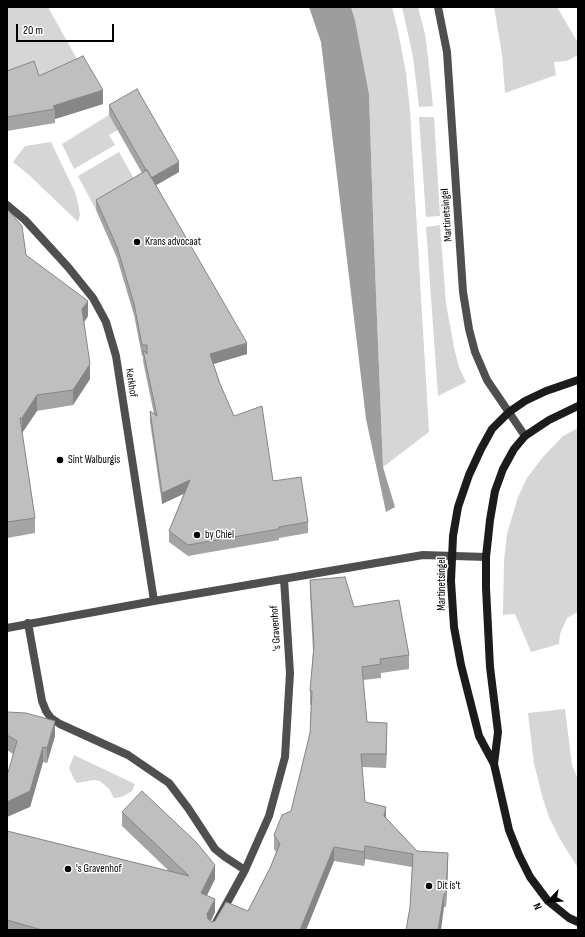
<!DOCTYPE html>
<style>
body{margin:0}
#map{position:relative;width:585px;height:937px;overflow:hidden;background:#fff;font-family:"Sofia Sans Condensed",sans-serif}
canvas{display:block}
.frame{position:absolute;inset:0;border:8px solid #000;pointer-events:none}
.north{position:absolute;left:529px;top:881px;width:40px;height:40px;-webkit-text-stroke:3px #fff;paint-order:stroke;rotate:245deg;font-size:11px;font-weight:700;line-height:16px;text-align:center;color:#000}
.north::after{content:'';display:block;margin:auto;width:14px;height:18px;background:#000;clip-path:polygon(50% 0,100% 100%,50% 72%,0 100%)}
.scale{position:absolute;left:16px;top:24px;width:98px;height:18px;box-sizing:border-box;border:2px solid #000;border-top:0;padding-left:5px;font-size:12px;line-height:14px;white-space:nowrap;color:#000;-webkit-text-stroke:3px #fff;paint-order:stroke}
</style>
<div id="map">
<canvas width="585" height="937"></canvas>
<div class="frame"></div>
<div class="north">N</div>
<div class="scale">20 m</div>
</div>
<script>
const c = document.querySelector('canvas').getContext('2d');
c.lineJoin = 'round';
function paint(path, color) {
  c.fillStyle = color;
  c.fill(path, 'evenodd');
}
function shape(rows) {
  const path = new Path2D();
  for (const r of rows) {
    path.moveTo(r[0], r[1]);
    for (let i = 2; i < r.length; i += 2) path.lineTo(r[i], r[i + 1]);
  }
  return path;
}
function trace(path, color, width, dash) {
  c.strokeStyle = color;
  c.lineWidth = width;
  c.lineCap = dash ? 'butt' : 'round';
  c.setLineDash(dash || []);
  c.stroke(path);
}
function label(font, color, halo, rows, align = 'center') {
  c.font = font + ' "Sofia Sans Condensed",sans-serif';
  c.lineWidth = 3;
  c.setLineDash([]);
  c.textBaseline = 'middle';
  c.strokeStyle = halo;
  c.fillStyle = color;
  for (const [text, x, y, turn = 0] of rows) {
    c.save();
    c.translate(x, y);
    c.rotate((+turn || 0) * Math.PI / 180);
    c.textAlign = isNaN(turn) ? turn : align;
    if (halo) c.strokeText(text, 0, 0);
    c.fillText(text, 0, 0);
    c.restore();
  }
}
paint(shape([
 [7,7,48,7,83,70,7,100],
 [351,7,392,7,398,31,406,73,410,111,429,432,383,467,374,244,369,94,355,20],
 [402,7,418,7,425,34,428,57,433,106,419,107,413,57],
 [494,7,557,7,578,43,578,55,567,61,554,62,556,75,505,93,502,54],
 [109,115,118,130,109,135,115,145,74,169,62,144],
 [419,117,434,117,440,216,426,217],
 [51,142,75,192,78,203,80,215,78,222,28,174,13,162,25,146],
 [119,152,138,186,96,210,78,176],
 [440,225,446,304,455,352,459,367,466,382,438,396,426,227],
 [578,428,578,612,567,618,560,634,559,644,531,652,515,614,503,615,504,561,507,534,518,497,527,478,543,457,563,436],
 [565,709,572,765,578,779,578,868,560,839,549,817,543,799,534,764,528,713],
 [74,755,135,784,132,791,122,797,114,798,109,789,100,781,94,780,77,783,74,779,69,768]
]), '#d6d6d6');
paint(shape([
 [309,7,351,7,355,20,369,94,374,244,383,467,395,507,386,512,366,419,321,42]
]), '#9d9d9d');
trace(shape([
 [438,7,447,52,463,292,469,329,475,352,487,380,525,436],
 [7,205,25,220,68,267,93,298,106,322,116,356,154,601],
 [28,623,42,701,46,711,51,718,60,724,128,755,169,783,188,808,215,849,225,857,245,870],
 [7,628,154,601,423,555,486,557],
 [212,930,245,870,269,816,285,757,290,673,284,579]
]), '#4f4f4f', 8);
trace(shape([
 [578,380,546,391,525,401,509,412,492,429,481,449,469,475,458,507,453,536,451,581,454,627,461,665,479,736,494,764,509,830,519,855,530,877,548,901,569,918,578,922],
 [494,764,498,732,490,667,486,588,486,557,490,520,495,491,503,469,514,449,525,436,549,420,578,406]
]), '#1c1c1c', 8);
paint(shape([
 [7,71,39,76,103,104,55,119,55,123,7,131],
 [109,105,179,172,156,185,247,354,213,364,220,384,234,416,273,481,308,522,308,533,279,538,279,540,188,556,169,542,169,531,184,493,162,504,150,422,150,411,154,414,143,361,143,356,142,356,134,315,117,258,96,210,96,200,142,173,109,115],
 [7,209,26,255,88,316,84,322,90,379,73,405,37,411,22,433,35,518,35,533,7,538],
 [310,580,354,607,409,655,409,669,381,673,381,678,363,680,367,722,387,737,386,768,362,767,365,802,386,818,417,851,448,866,446,907,410,907,412,867,365,859,364,866,334,861,306,930,7,930,7,831,169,871,122,826,122,812,215,879,207,895,215,912,211,921,212,922,248,911,270,868,276,852,274,849,274,835,291,811,310,733,311,705,310,705,310,691,313,652,310,594],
 [7,712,55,736,47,763,43,762,30,807,13,754,7,750]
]), '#a4a4a4');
paint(shape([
 [103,90,103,104,55,119,55,109,53,106],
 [179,162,179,172,151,188,151,178],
 [88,301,88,316,82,325,82,309],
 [247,343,247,354,210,365,210,354],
 [90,364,90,379,73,405,73,390],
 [37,395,37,411,22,433,22,418],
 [190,480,190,491,162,504,162,493],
 [55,721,55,736,47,763,47,748],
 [387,723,387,737,386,768,386,754],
 [43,747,43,762,30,807,7,817,7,802],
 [386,807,386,821,384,816],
 [365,846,365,859,364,866,364,852],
 [334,847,334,861,306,930,300,930],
 [448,853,448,866,446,907,446,894],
 [215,865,215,879,201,907,201,893],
 [444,894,444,907,441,930,438,930],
 [215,899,215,912,207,928,207,914]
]), '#868686');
const building = shape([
 [83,56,103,90,53,106,55,109,7,117,7,71,34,61,39,76,83,56],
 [137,89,179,162,151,178,147,170,146,170,109,105,137,89],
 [147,170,247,343,210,354,220,384,234,416,262,406,273,481,301,477,308,522,279,527,279,529,188,545,169,531,190,480,162,493,150,411,157,416,143,350,147,354,147,345,142,345,134,304,117,247,96,200,147,170],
 [7,209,22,226,26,255,88,301,82,309,90,364,73,390,37,395,22,418,20,418,35,518,7,522,7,209],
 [345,577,354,607,399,600,409,655,380,659,381,664,362,667,367,722,387,723,386,754,361,754,365,802,386,807,384,816,417,851,448,853,446,894,444,894,438,930,406,930,410,907,413,854,365,846,364,852,334,847,300,930,42,930,7,920,7,831,189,876,122,812,142,791,196,842,215,865,201,893,215,899,207,914,208,919,212,922,215,921,226,902,248,911,270,868,280,844,274,835,282,815,291,811,310,733,312,691,310,691,314,646,310,580,345,577],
 [7,712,26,713,55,721,47,748,43,747,30,791,7,802,7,776,17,741,7,735,7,712]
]);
paint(building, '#bfbfbf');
trace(building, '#868686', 1);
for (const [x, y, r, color] of [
 [137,242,4,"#000"],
 [60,460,4,"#000"],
 [197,535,4,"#000"],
 [68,869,4,"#000"],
 [429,886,4,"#000"]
]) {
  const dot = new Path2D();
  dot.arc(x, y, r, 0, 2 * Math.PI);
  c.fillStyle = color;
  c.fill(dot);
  trace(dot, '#fff', 1.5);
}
label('11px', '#000', '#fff', [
 ["Martinetsingel",447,215,-94],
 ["Kerkhof",131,383,81],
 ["Martinetsingel",442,584,-90],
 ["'s Gravenhof",276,628,-94]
]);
label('11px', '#000', '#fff', [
 ["Krans advocaat",145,242],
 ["Sint Walburgis",68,460],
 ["by Chiel",205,535],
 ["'s Gravenhof",76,869],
 ["Dit is't",437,886]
], 'left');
</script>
